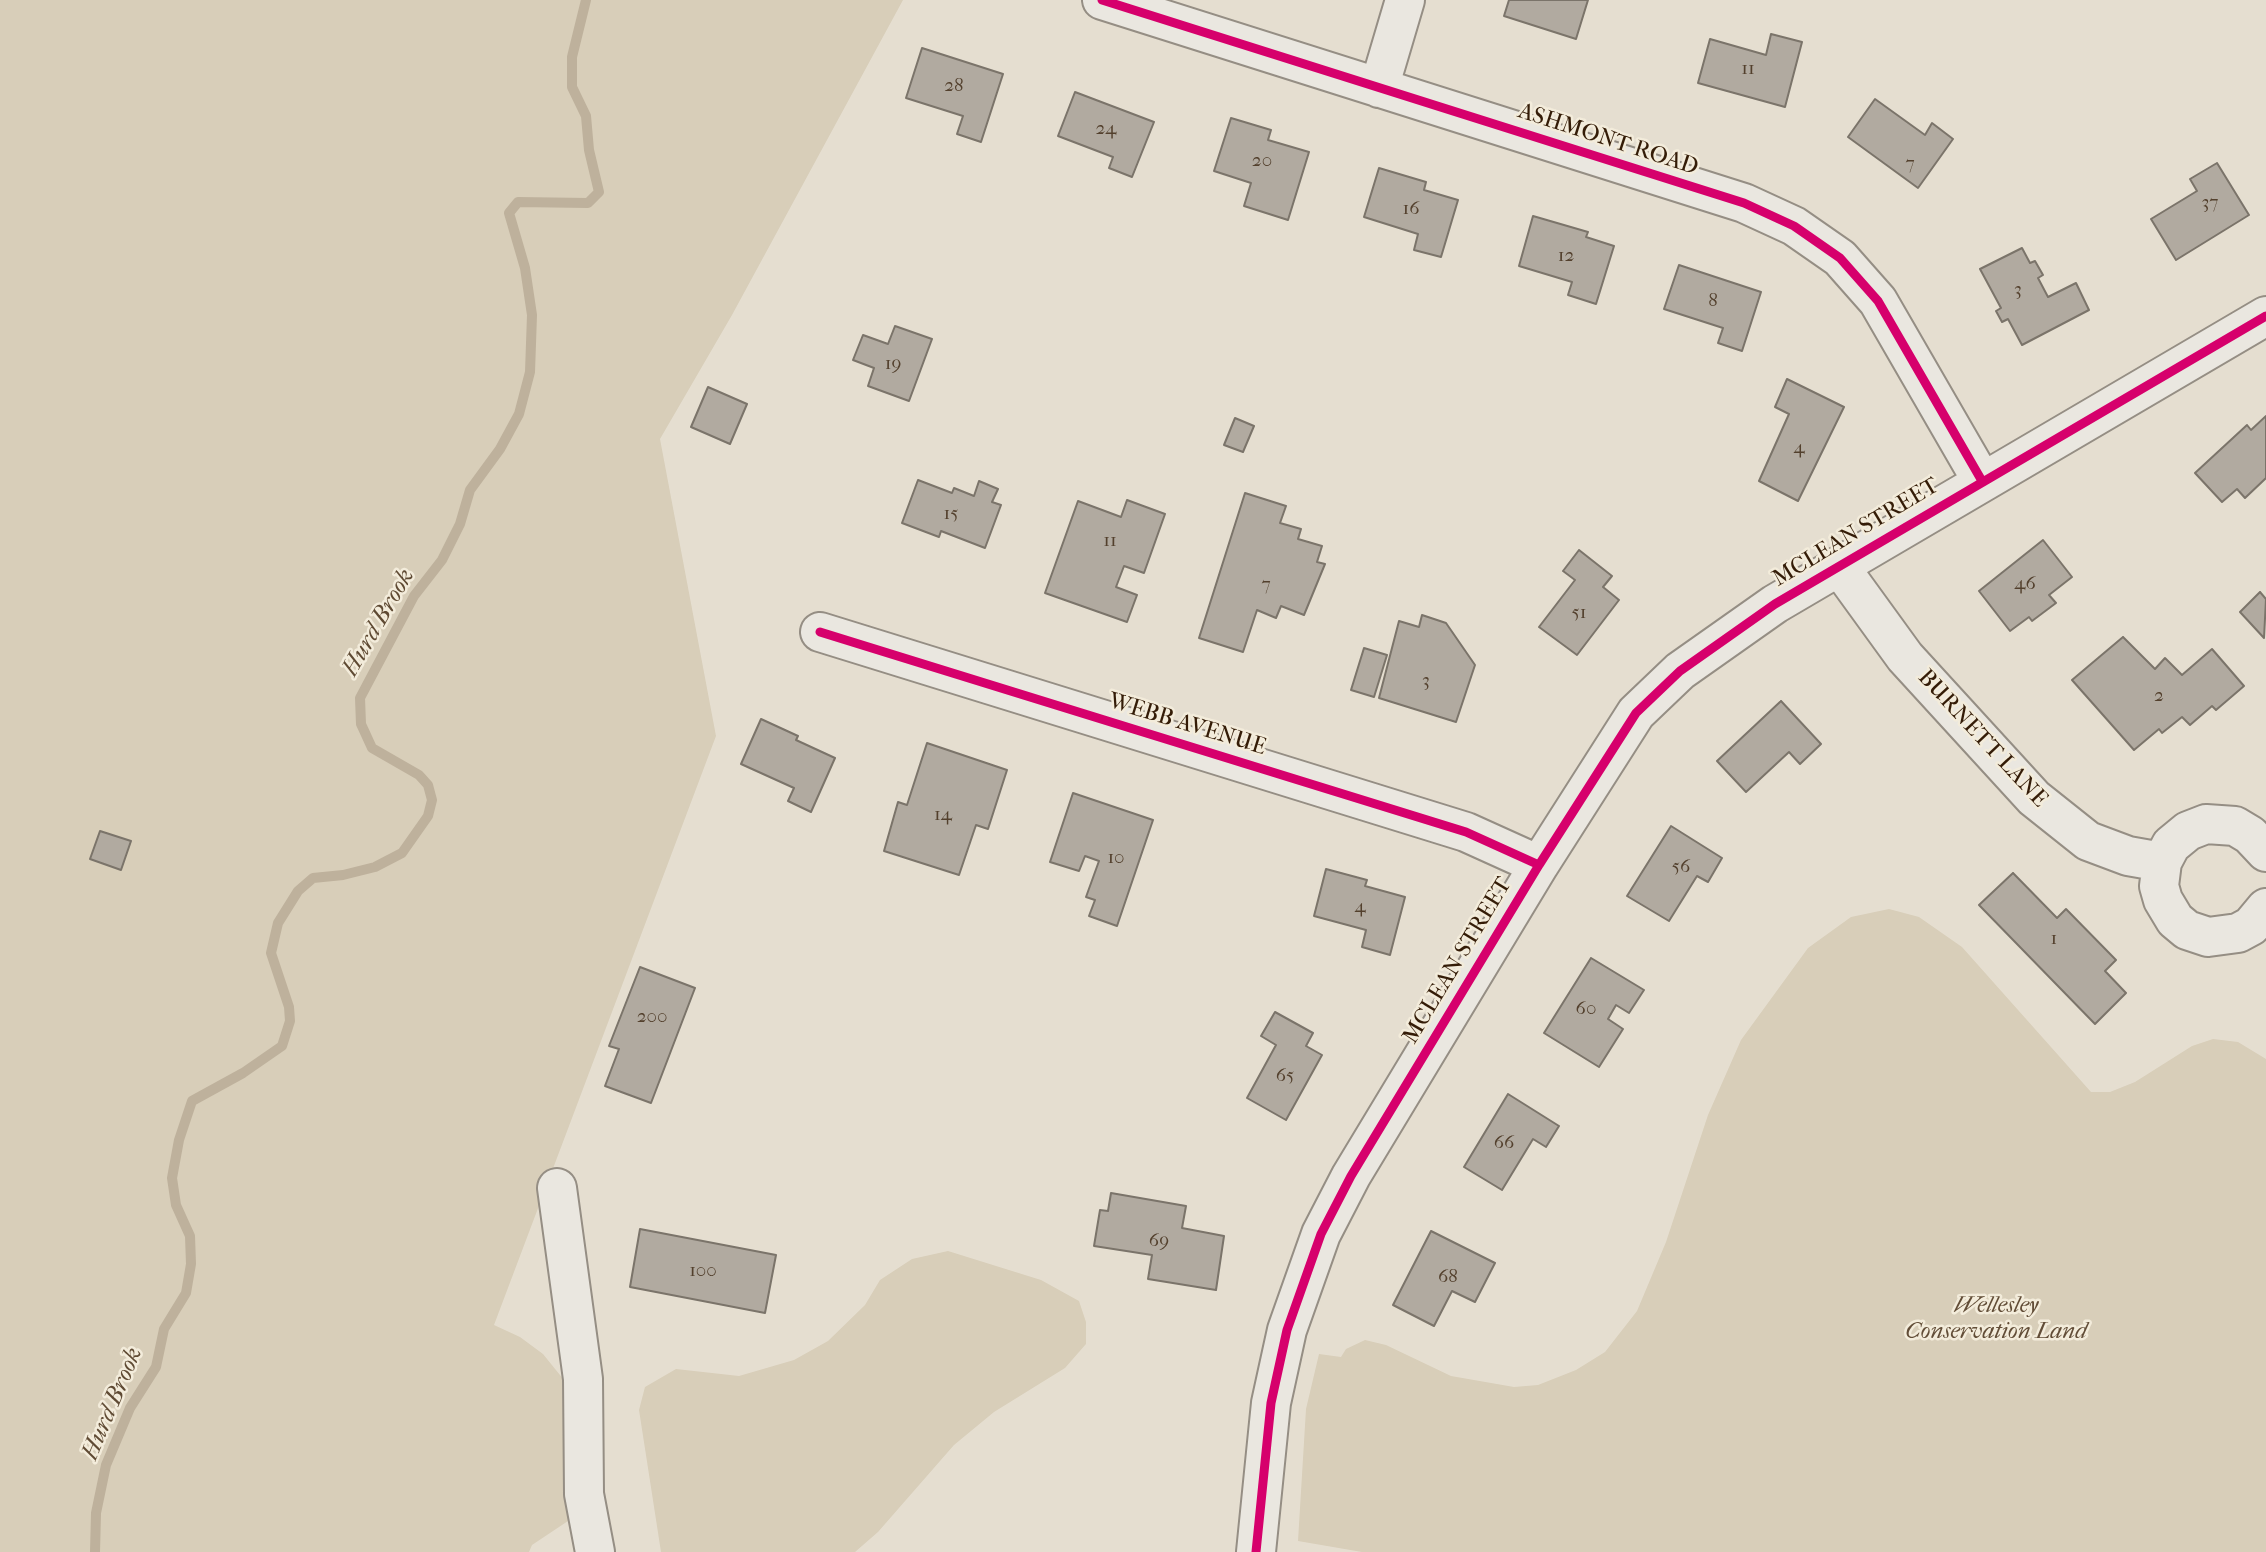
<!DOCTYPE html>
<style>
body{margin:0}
canvas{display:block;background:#e5ded0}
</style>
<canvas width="2266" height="1552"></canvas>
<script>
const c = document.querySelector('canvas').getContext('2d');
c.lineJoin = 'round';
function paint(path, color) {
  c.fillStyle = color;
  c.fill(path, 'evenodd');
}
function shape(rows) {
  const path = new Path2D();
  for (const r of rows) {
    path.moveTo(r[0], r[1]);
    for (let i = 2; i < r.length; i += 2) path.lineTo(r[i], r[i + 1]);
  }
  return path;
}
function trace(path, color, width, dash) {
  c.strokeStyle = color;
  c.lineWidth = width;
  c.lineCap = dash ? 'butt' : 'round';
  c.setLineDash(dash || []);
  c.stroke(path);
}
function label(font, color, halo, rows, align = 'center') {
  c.font = font + ' "IM FELL French Canon",serif';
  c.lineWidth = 5;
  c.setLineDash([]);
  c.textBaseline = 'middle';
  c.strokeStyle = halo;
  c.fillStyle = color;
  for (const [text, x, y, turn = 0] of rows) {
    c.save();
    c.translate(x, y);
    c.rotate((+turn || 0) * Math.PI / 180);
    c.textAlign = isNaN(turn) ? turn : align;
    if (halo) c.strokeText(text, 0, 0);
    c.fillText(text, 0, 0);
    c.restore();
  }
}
paint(shape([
 [0,0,903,0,732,315,660,439,716,736,494,1325,520,1337,543,1354,564,1380,574,1423,580,1480,568,1521,532,1545,529,1552,0,1552],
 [1889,909,1919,917,1962,947,2091,1092,2110,1092,2135,1082,2192,1046,2213,1039,2238,1042,2266,1059,2266,1552,1362,1552,1298,1541,1306,1409,1319,1354,1341,1357,1346,1349,1365,1340,1386,1345,1451,1376,1514,1387,1538,1385,1576,1370,1605,1352,1637,1311,1666,1242,1708,1115,1741,1040,1808,948,1851,917],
 [948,1251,1041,1280,1079,1301,1086,1322,1086,1344,1065,1368,994,1412,954,1445,878,1532,855,1552,661,1552,639,1410,645,1387,676,1369,739,1376,794,1360,828,1341,865,1305,880,1280,912,1259]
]), '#d8ceb9');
trace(shape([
 [95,1552,96,1513,106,1465,130,1408,156,1367,164,1329,186,1293,191,1264,190,1236,176,1205,172,1178,179,1140,192,1101,243,1073,282,1046,290,1021,289,1007,271,953,278,923,298,891,313,878,343,875,375,867,402,853,428,816,432,800,428,785,419,775,372,748,361,724,360,698,414,596,442,560,460,524,470,490,500,449,519,414,530,372,532,315,525,268,509,213,518,202,588,203,599,192,589,150,586,116,572,87,572,57,586,0]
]), '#beb19c', 10);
const building = shape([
 [1509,0,1588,0,1576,39,1504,16,1509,0],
 [1771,34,1802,42,1785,107,1698,83,1710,39,1766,55,1771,34],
 [922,48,1003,74,981,142,957,134,963,116,906,98,922,48],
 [1075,92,1154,122,1132,177,1109,168,1113,157,1058,136,1075,92],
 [1875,99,1925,135,1932,123,1953,139,1918,188,1848,137,1875,99],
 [1231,118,1271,130,1268,140,1309,152,1288,220,1244,206,1251,183,1214,171,1231,118],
 [2217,163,2249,215,2176,260,2151,219,2197,191,2190,179,2217,163],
 [1379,168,1426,182,1424,190,1458,200,1441,257,1414,250,1418,234,1364,217,1379,168],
 [1533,216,1588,232,1586,237,1614,246,1596,304,1568,295,1572,282,1519,266,1533,216],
 [2022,248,2030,263,2035,261,2043,275,2038,278,2048,297,2076,283,2089,310,2022,345,2008,319,2002,322,1996,311,2001,308,1980,269,2022,248],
 [1679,265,1761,292,1742,351,1718,343,1723,328,1664,309,1679,265],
 [895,326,932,339,909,401,868,386,874,368,853,360,863,335,888,344,895,326],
 [1787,379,1844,407,1798,501,1759,481,1789,414,1775,407,1787,379],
 [708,387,747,404,730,444,691,427,708,387],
 [2266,416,2266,478,2245,498,2237,489,2222,502,2195,473,2247,425,2251,430,2266,416],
 [1235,418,1254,426,1243,452,1224,445,1235,418],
 [918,480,952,493,954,488,974,496,979,481,998,489,992,502,1001,505,985,548,941,531,939,537,902,523,918,480],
 [1245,493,1286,506,1280,523,1301,529,1298,539,1322,546,1317,562,1325,564,1304,615,1281,606,1276,618,1257,610,1243,652,1199,638,1245,493],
 [1127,500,1165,514,1144,573,1124,566,1116,587,1137,595,1127,622,1045,593,1078,501,1121,517,1127,500],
 [2043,540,2072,577,2049,595,2056,603,2032,621,2029,617,2010,631,1979,591,2043,540],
 [1579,550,1612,576,1603,587,1619,600,1577,655,1539,627,1575,580,1563,571,1579,550],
 [2260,592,2266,599,2264,638,2240,612,2260,592],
 [1422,615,1446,623,1475,665,1456,722,1379,698,1399,621,1419,627,1422,615],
 [2123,637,2155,669,2165,658,2182,675,2212,649,2244,686,2216,710,2212,706,2190,725,2182,717,2162,733,2159,729,2134,750,2072,680,2123,637],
 [1364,648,1387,655,1374,697,1351,690,1364,648],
 [1781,701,1821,744,1800,764,1789,752,1746,792,1717,761,1781,701],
 [761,719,798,736,796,740,835,758,811,812,788,801,794,788,741,764,761,719],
 [927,743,1007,770,988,829,976,825,959,875,884,851,898,802,907,805,927,743],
 [1073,793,1153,820,1117,926,1089,916,1095,900,1086,897,1099,861,1085,856,1079,871,1050,862,1073,793],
 [1671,826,1722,858,1708,882,1697,876,1669,921,1627,896,1671,826],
 [100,831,131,841,121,870,90,859,100,831],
 [1326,869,1367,880,1365,886,1405,897,1390,955,1362,947,1366,930,1314,916,1326,869],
 [2013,873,2057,918,2066,909,2116,960,2105,971,2126,993,2095,1024,1979,905,2013,873],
 [1591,958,1644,990,1629,1013,1616,1005,1608,1019,1623,1029,1599,1067,1544,1033,1591,958],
 [640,967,695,988,651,1103,605,1086,619,1049,609,1046,640,967],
 [1275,1012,1313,1033,1306,1046,1322,1055,1286,1120,1247,1098,1276,1045,1261,1036,1275,1012],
 [1508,1094,1559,1126,1546,1147,1533,1139,1502,1190,1464,1167,1508,1094],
 [1111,1193,1186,1206,1182,1228,1224,1236,1216,1290,1148,1279,1152,1255,1094,1246,1100,1210,1108,1211,1111,1193],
 [640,1229,776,1255,765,1313,630,1287,640,1229],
 [1431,1231,1495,1263,1475,1302,1452,1291,1434,1326,1393,1305,1431,1231]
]);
paint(building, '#b1aaa0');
trace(building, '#7b746a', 2);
const street = shape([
 [1102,0,1744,203,1794,226,1840,258,1878,301,1982,481],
 [1379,88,1405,0],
 [1839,566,1905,657,2034,798,2088,841,2128,856,2162,862],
 [820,632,1466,832,1539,865],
 [2266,852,2250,835,2235,826,2206,824,2188,831,2171,845,2162,862,2159,886,2163,900,2175,920,2187,930,2208,937,2238,933,2251,926,2266,908],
 [557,1188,583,1379,584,1494,595,1552],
 [1256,1552,1271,1403,1287,1330,1321,1234,1351,1176,1539,865,1636,713,1680,671,1775,604,2266,316]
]);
trace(street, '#958e84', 42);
trace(street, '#eae7e0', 38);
trace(shape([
 [1102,0,1744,203,1794,226,1840,258,1878,301,1982,481],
 [820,632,1466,832,1539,865],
 [1256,1552,1271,1403,1287,1330,1321,1234,1351,1176,1539,865,1636,713,1680,671,1775,604,2266,316]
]), '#d6006c', 9);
label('19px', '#53402d', null, [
 ["11",1748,69],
 ["28",954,86],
 ["24",1106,129],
 ["20",1262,161],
 ["7",1910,164],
 ["37",2210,203],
 ["16",1411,209],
 ["12",1566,256],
 ["3",2018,290],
 ["8",1713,301],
 ["19",893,364],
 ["4",1799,448],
 ["15",951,514],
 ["11",1110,541],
 ["46",2025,584],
 ["7",1266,585],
 ["51",1579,613],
 ["3",1426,681],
 ["2",2159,696],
 ["14",943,815],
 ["10",1116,858],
 ["56",1681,867],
 ["4",1360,907],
 ["1",2054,939],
 ["60",1586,1009],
 ["200",652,1017],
 ["65",1285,1076],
 ["66",1504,1143],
 ["69",1159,1241],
 ["100",703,1271],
 ["68",1448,1277]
]);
label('23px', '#341c07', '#f3ecdb', [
 ["ASHMONT ROAD",1608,140,18],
 ["MCLEAN STREET",1856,533,-31],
 ["WEBB AVENUE",1187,725,17],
 ["BURNETT LANE",1982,739,47],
 ["MCLEAN STREET",1458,961,-59]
]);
label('italic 23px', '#624d37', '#f3ecdb', [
 ["Wellesley",1996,1306],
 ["Conservation Land",1996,1332]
]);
label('italic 24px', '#5f4a33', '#f3ecdb', [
 ["Hurd Brook",379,623,-60],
 ["Hurd Brook",113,1404,-67]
]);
</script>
